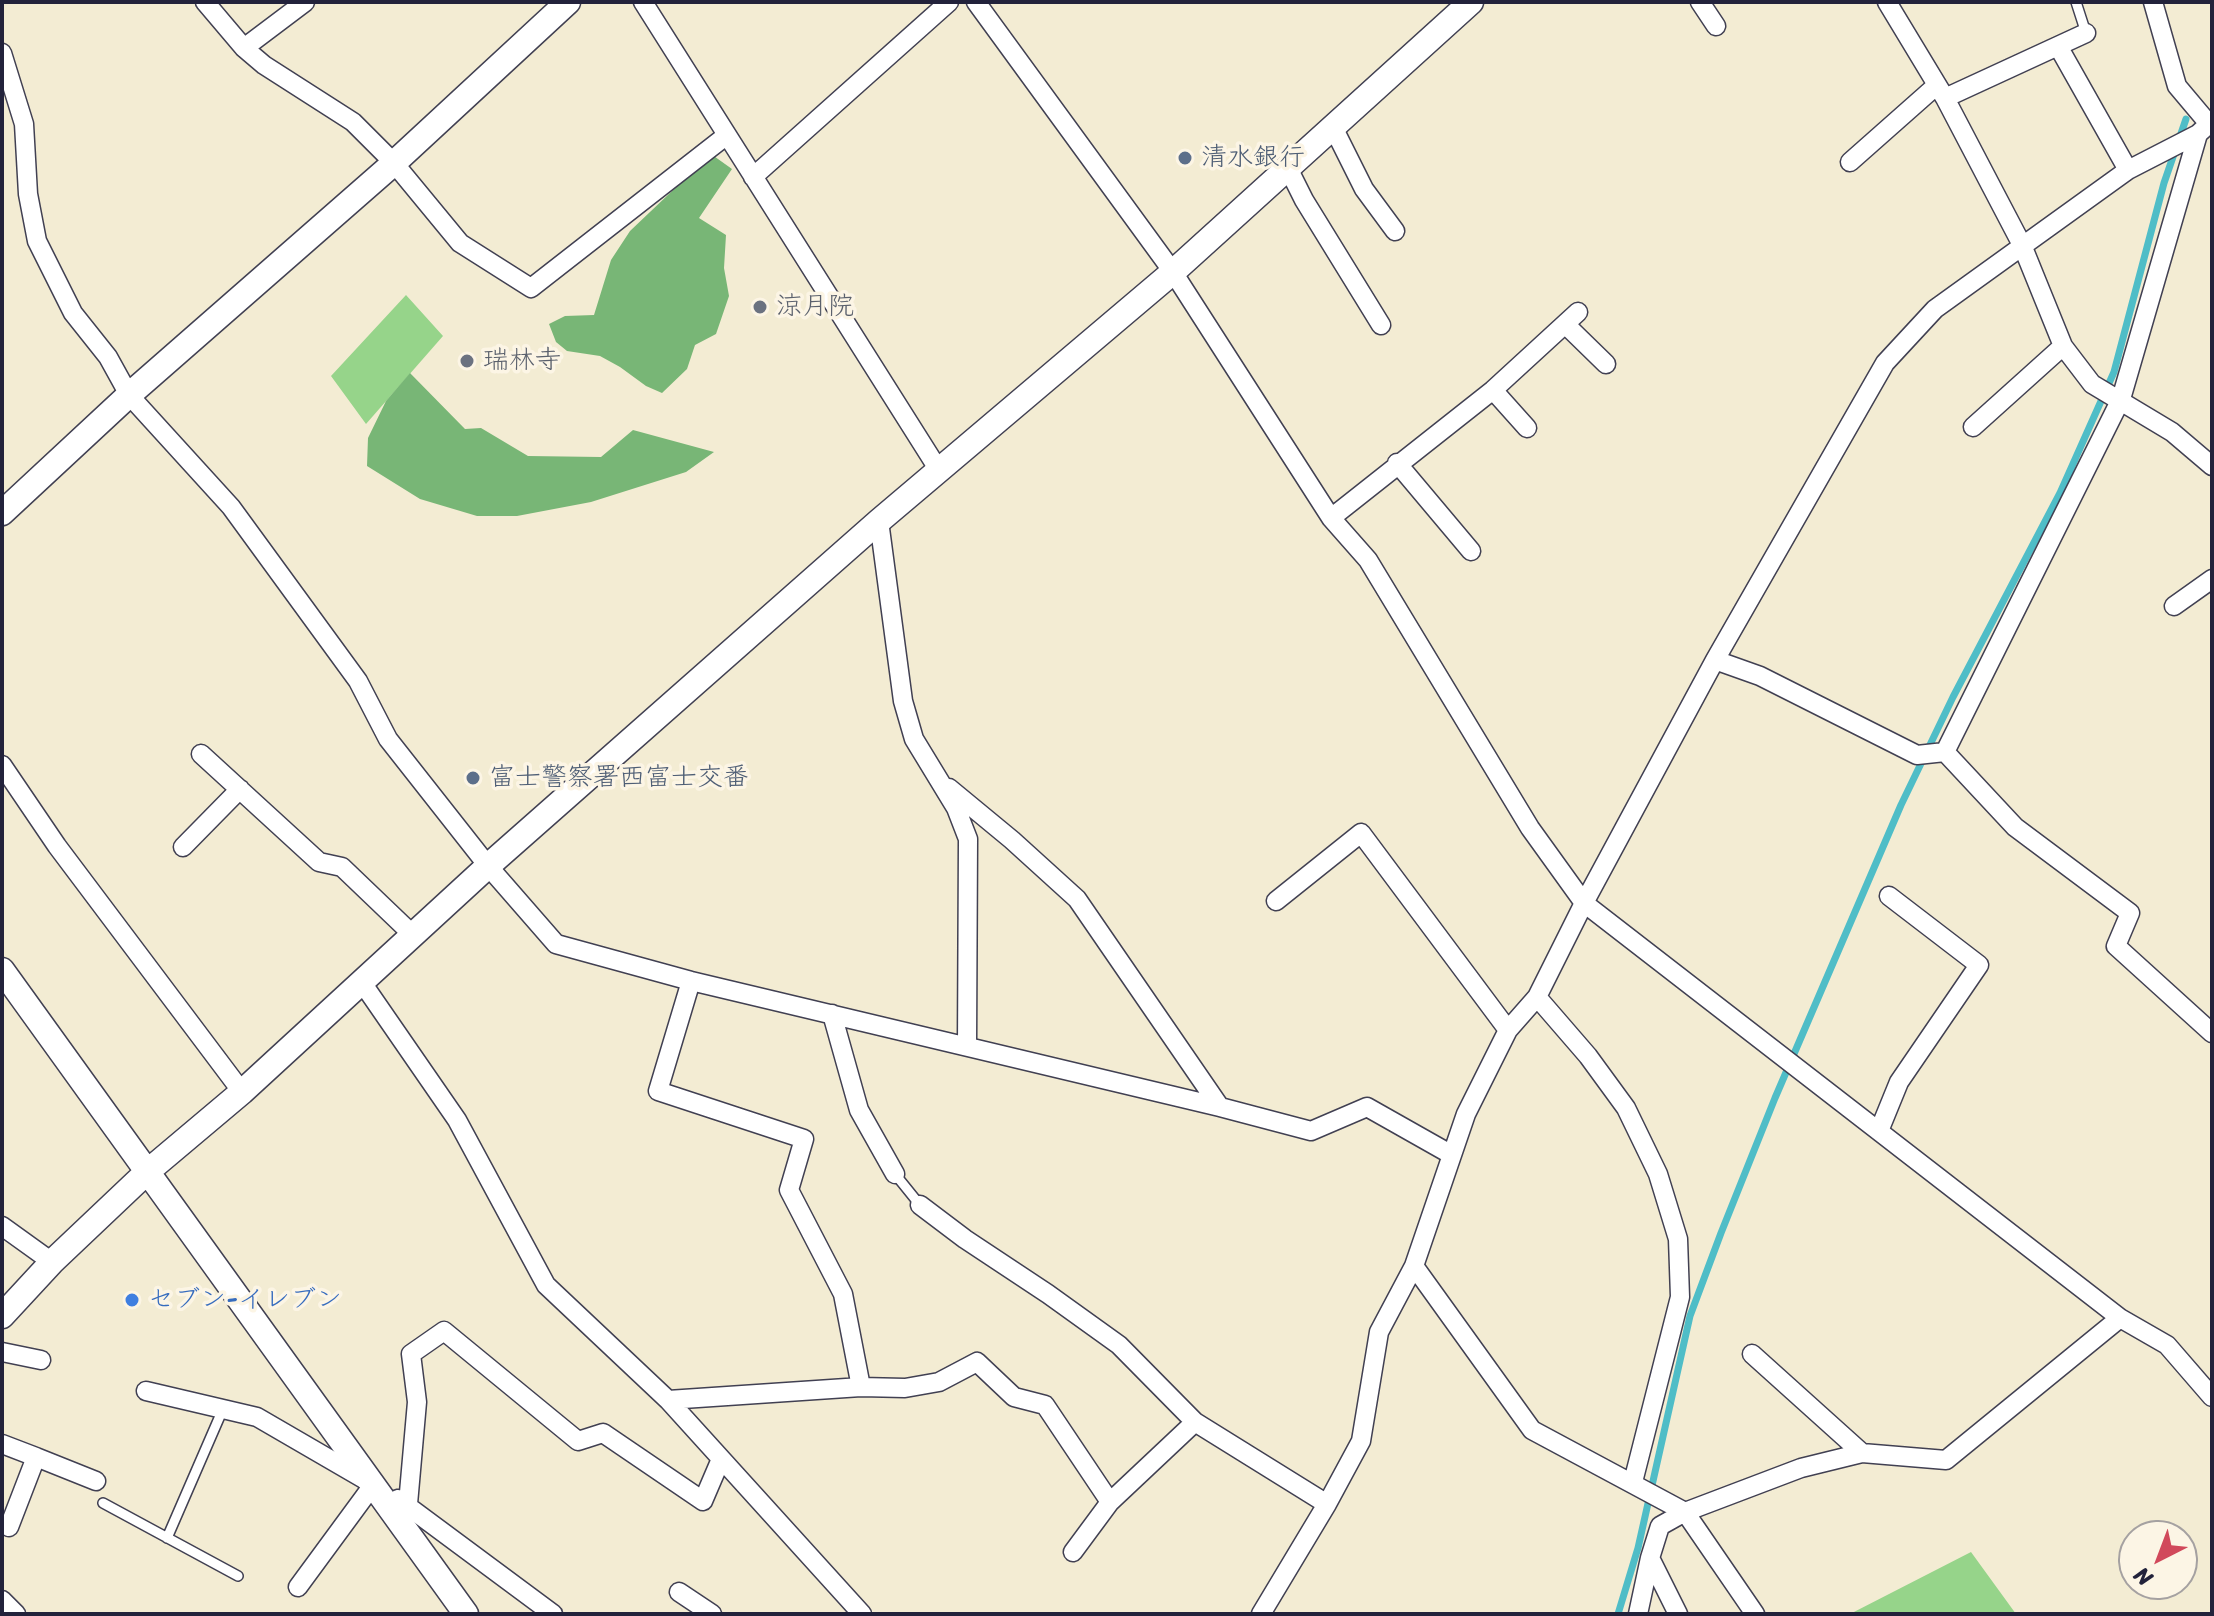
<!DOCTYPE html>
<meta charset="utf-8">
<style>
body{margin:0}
#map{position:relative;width:2214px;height:1616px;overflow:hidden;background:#f3ecd3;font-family:Sriracha,sans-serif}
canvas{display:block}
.frame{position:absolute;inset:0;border:4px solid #22223b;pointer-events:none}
.north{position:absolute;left:2118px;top:1520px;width:80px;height:80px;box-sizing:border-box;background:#fcf5e5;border:2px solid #a5a1a1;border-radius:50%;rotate:222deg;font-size:22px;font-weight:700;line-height:32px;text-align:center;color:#22223b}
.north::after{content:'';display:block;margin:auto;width:28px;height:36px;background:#d1495b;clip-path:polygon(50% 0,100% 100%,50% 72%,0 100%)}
</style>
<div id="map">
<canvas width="2214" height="1616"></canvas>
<div class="frame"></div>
<div class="north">N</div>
</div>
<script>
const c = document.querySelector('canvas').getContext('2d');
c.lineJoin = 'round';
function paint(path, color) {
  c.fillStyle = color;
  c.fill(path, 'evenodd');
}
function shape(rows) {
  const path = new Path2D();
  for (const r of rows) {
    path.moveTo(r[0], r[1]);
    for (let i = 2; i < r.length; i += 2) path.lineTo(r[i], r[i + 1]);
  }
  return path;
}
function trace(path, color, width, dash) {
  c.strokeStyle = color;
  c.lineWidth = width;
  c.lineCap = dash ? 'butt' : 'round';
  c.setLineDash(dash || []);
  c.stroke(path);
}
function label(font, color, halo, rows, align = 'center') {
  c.font = font + ' Sriracha,"Klee One",sans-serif';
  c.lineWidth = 7;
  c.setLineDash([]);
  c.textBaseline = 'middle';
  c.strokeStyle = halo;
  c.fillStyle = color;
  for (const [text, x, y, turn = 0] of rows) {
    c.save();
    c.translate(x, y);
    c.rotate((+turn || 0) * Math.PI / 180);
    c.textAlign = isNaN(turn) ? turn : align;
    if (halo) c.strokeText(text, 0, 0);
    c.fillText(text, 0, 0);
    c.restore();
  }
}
paint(shape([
 [406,295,443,336,366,424,331,376],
 [1971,1552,2016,1614,1850,1614]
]), '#96d48a');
paint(shape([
 [711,154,732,169,699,218,726,235,724,268,729,296,716,334,695,345,687,369,662,393,646,386,620,367,600,356,567,351,556,342,549,324,565,316,594,315,611,260,630,231],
 [410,373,465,429,481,428,528,456,601,457,633,430,714,452,686,472,591,502,517,516,477,516,420,499,367,466,368,438,386,401]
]), '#78b676');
trace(shape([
 [1618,1614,1638,1548,1690,1316,1721,1233,1775,1098,1901,805,1953,697,2060,493,2114,372,2164,183,2186,119]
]), '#4fbdc7', 7);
const lane = shape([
 [2076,2,2086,33],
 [895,1174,920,1205],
 [103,1503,238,1576],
 [167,1538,223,1409]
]);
const street = shape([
 [205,2,244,48,264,65,353,122,394,163,460,243,531,288,727,135],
 [643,2,940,472],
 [976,2,1173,272,1331,518,1368,560,1530,828,1584,903,2120,1318,2167,1345,2212,1397],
 [1700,2,1716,26],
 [1887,2,1945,98,2022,245,2063,346,2092,384,2172,432,2212,466],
 [2153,2,2177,86,2209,124],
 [2058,46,2128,170],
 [244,48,305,2],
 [2,53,24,124,28,194,37,241,73,313,108,357,129,395,231,507,358,681,388,739,488,866,556,944,691,981,1220,1107,1311,1131,1367,1107,1452,1155],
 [1945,98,2086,33],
 [1333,127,1364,189,1395,231],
 [1850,162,1937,85],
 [1288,168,1304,200,1381,325],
 [753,177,949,2],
 [1565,324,1606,364],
 [1493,390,1527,428],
 [1973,427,2063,346],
 [1397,463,1471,551],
 [1331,518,1493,390,1578,312],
 [879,521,903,701,914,739,956,808,968,839,967,1046],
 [2174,606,2212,579],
 [1715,660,1760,676,1917,755,1945,752,2015,827,2130,913,2116,946,2212,1033],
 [1945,752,2121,399,2198,134],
 [201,754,319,862,342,867,413,935],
 [2,765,57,846,242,1092],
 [949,788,1012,840,1077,899,1220,1107],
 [183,847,240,789],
 [1276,901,1361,833,1508,1030],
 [361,981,457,1120,546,1285,668,1400,862,1614],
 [691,981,658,1091,804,1139,789,1190,843,1294,861,1387],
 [1537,997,1588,1056,1626,1108,1658,1174,1678,1239,1680,1297,1633,1482],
 [832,1014,859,1110,895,1174],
 [1879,1131,1899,1082,1979,965,1889,896],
 [920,1205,965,1239,1048,1294,1119,1345,1195,1422],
 [2,1226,52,1262],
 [1414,1266,1532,1430,1685,1512,1755,1614],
 [2,1352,41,1360],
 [1752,1354,1862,1453],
 [146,1391,257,1417,369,1482],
 [668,1400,861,1387,905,1388,939,1382,977,1362,1014,1397,1045,1405,1110,1502],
 [2,1444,36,1457,9,1527],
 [36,1457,96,1481],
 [398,1499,553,1614],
 [408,1504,417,1402,411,1354,444,1331,578,1441,603,1433,703,1501,721,1459],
 [1073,1552,1110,1502,1195,1422,1327,1504],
 [1650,1558,1678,1614],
 [298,1587,373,1485],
 [679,1592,712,1614],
 [2,1600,16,1614],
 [1261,1614,1327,1504,1361,1441,1379,1332,1414,1266,1466,1114,1508,1030,1537,997,1584,903,1715,660,1885,363,1935,309,2128,170,2198,134,2212,121],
 [1638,1614,1650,1558,1660,1526,1685,1512,1801,1468,1862,1453,1946,1460,2120,1318]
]);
const secondary = shape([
 [2,513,129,395,394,163,568,2],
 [2,970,466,1614],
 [2,1316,52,1262,147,1172,242,1092,488,866,879,521,1173,272,1471,2]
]);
trace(lane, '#414052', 12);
trace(street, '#414052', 21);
trace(secondary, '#414052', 27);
trace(lane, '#fff', 9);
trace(street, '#fff', 18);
trace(secondary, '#fff', 24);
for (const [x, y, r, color] of [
 [1185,158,8,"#5c6f8a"],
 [760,307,8,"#6b7280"],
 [467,361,8,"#6b7280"],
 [473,778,8,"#5c6f8a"],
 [132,1300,8,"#3f7fe0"]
]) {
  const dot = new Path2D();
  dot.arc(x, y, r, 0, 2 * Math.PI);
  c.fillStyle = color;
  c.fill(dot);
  trace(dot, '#fcf5e5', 3);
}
label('26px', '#4e5e75', '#fcf5e5', [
 ["清水銀行",1201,158],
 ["富士警察署西富士交番",489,778]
], 'left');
label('26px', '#5b616d', '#fcf5e5', [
 ["涼月院",776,307],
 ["瑞林寺",483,361]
], 'left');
label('26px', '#366cbe', '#fcf5e5', [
 ["セブン-イレブン",148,1300]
], 'left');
</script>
